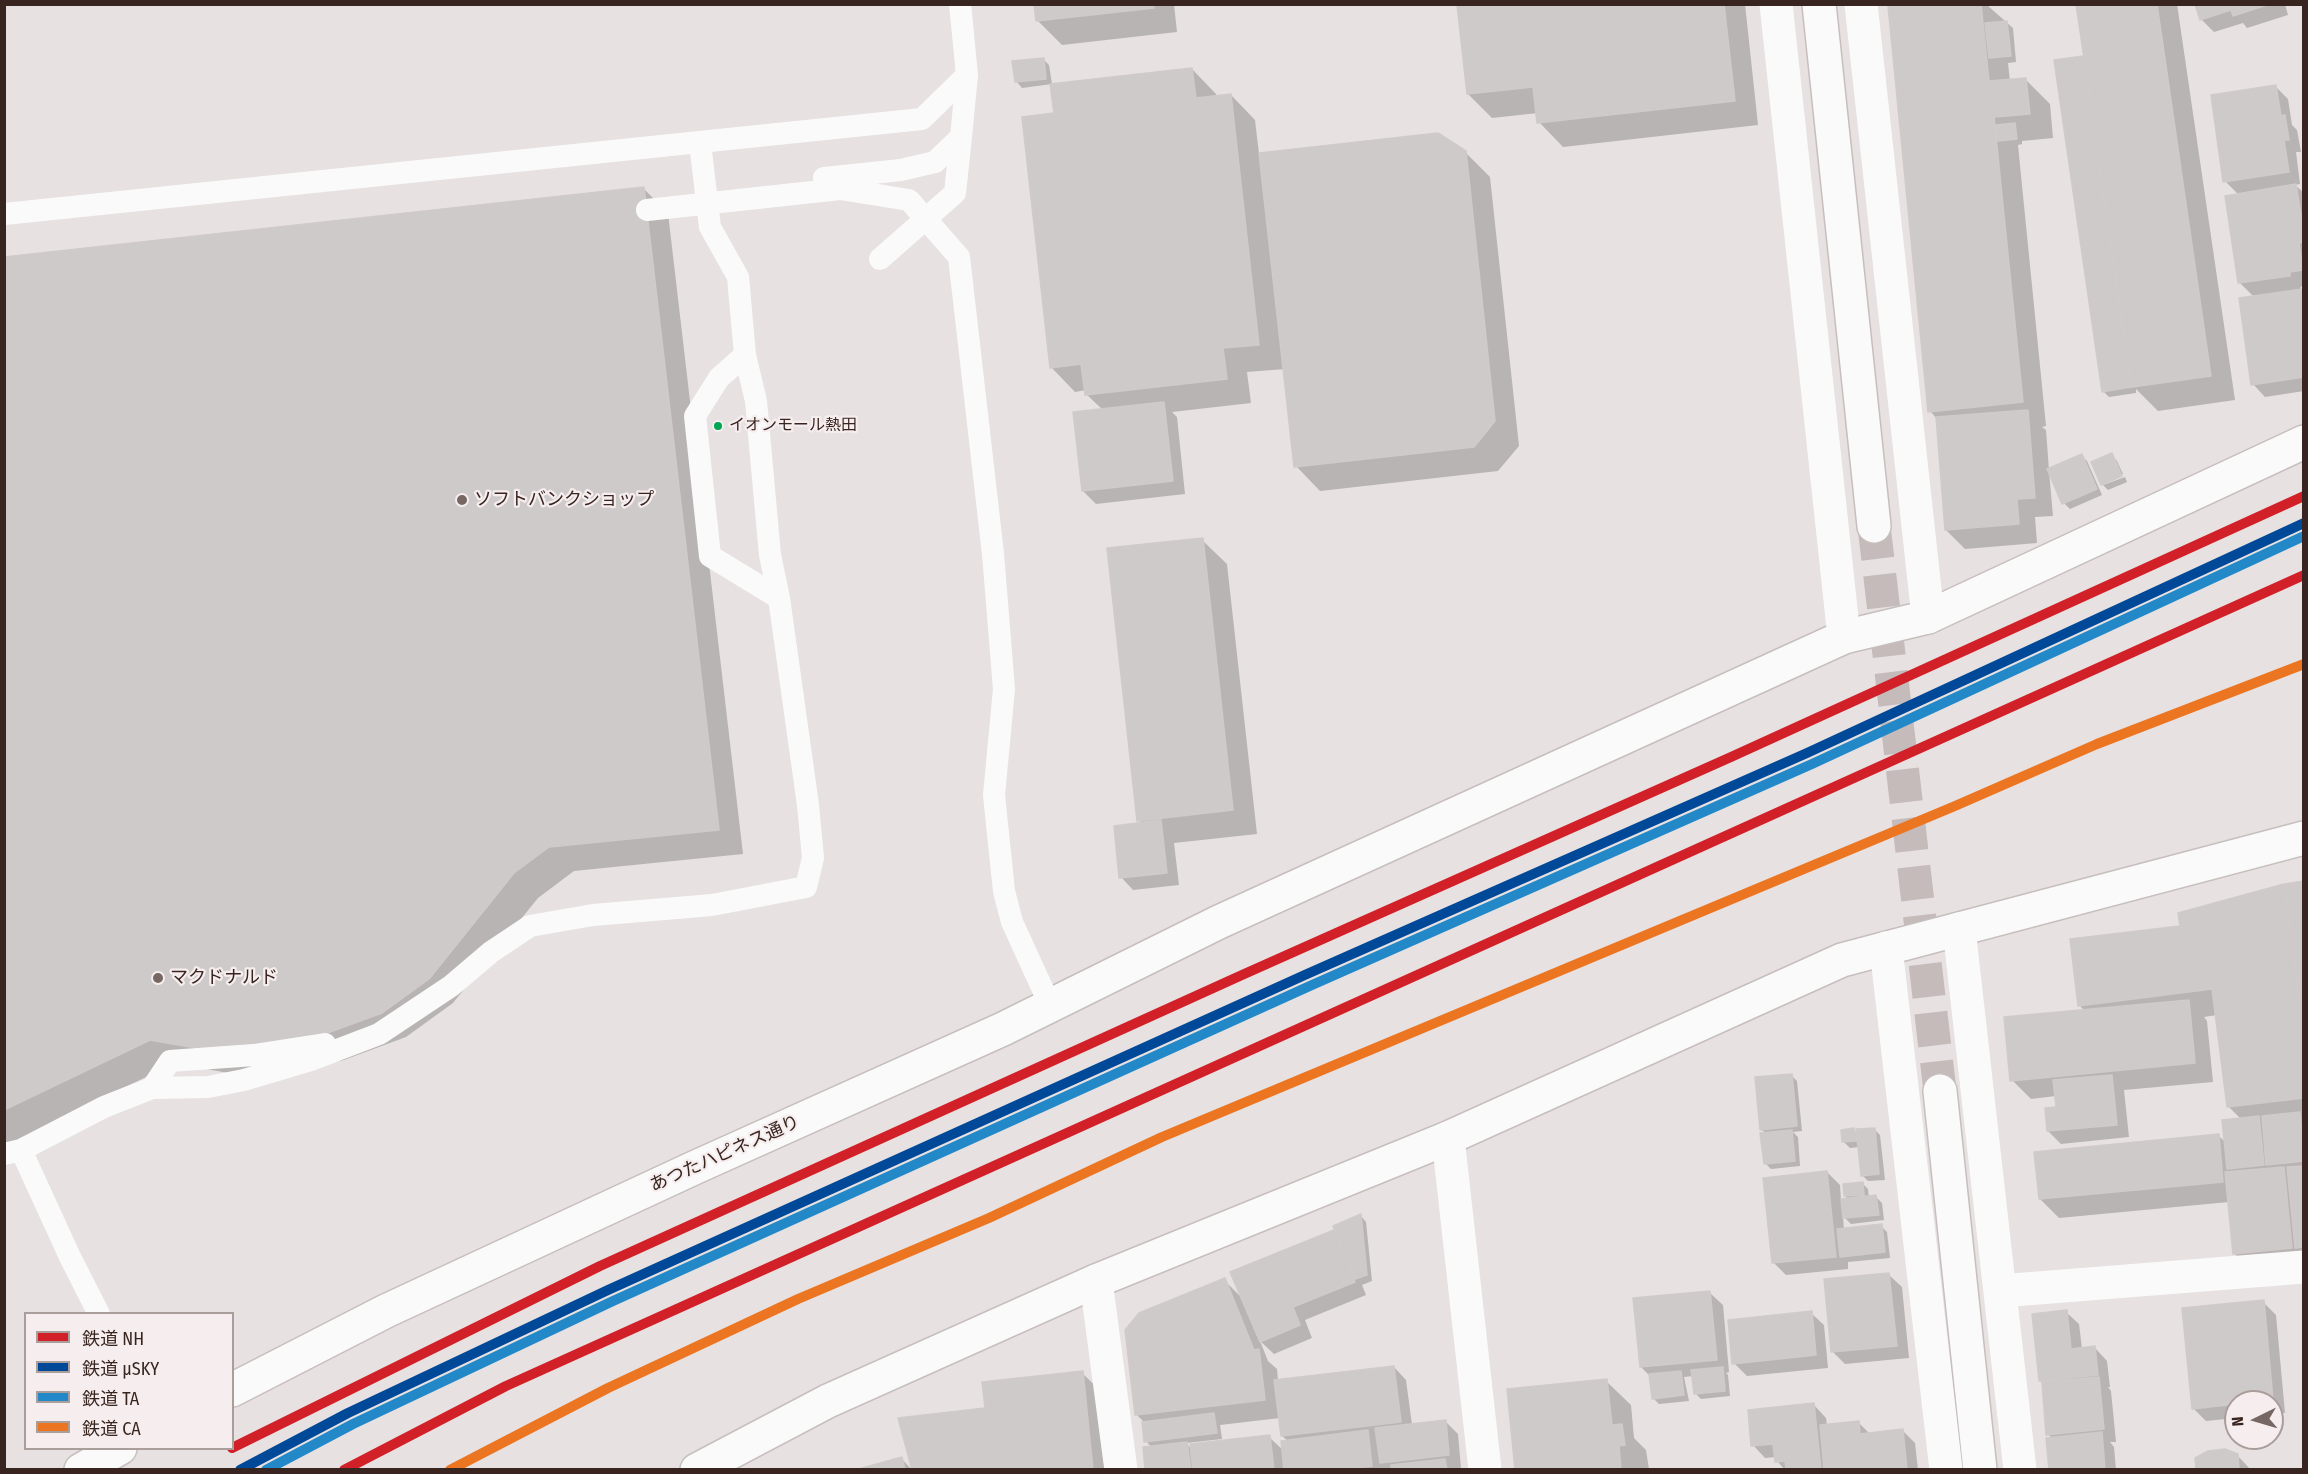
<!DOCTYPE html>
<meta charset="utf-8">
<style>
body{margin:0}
#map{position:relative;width:2308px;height:1474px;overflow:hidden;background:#e7e1e1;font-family:"Fira Sans Condensed","Noto Sans JP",sans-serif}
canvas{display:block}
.frame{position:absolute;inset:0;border:6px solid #39251f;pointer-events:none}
.legend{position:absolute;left:24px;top:1312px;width:210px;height:138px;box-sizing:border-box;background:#f6eeee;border:2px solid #aa9e9b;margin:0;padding:8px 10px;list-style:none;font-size:18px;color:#39251f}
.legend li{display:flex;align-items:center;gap:12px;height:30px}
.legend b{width:30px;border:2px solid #aa9e9b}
.north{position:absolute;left:2224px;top:1390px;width:60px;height:60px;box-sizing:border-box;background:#f6eeee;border:2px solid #aa9e9b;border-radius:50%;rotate:265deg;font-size:16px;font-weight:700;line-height:24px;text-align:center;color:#39251f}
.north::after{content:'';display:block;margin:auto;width:21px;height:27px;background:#766763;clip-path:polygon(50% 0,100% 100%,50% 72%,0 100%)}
</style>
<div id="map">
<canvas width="2308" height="1474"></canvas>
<div class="frame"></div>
<ul class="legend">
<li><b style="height:8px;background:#d12027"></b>鉄道 NH</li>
<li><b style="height:8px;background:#004898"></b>鉄道 μSKY</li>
<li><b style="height:8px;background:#2388c8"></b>鉄道 TA</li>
<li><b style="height:8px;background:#eb7521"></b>鉄道 CA</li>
</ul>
<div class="north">N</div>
</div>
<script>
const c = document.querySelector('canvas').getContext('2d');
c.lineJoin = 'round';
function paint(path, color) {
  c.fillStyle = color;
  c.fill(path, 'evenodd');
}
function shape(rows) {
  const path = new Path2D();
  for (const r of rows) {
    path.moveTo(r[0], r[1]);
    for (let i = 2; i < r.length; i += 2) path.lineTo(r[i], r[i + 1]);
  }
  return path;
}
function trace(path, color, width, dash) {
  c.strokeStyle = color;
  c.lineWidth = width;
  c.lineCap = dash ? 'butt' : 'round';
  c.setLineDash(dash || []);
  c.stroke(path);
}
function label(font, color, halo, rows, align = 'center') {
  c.font = font + ' "Fira Sans Condensed","Noto Sans JP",sans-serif';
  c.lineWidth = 4.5;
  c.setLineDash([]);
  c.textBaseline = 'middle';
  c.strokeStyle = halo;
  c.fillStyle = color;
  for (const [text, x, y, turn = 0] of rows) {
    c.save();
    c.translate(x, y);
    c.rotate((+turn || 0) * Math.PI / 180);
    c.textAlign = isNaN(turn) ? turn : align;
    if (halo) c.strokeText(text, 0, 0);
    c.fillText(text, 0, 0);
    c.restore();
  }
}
paint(shape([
 [1035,4,1174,4,1177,32,1062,45,1037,20],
 [1471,4,1745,4,1758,125,1563,147,1539,122,1538,113,1492,118,1468,94,1459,6],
 [1915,4,1993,4,1987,5,2013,28,2016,62,2008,63,2010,81,2025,79,2050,104,2053,138,2022,141,2022,144,2018,145,2046,426,2042,427,2046,430,2049,470,2081,455,2087,461,2102,495,2070,509,2064,503,2049,471,2053,516,2035,517,2037,543,1965,549,1946,530,1937,419,1930,411],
 [2078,4,2177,4,2235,400,2158,411,2136,389,2136,393,2109,397,2103,391,2082,57,2086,61],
 [2197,4,2285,4,2288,15,2247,28,2243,23,2214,32,2201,19],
 [1043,59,1049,65,1052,84,1022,88,1016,81],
 [1192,69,1216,94,1217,97,1231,95,1255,120,1259,154,1438,134,1465,152,1490,177,1519,446,1498,471,1320,491,1296,466,1285,369,1247,372,1251,403,1172,412,1177,417,1185,494,1096,504,1083,491,1103,410,1086,394,1086,390,1075,392,1051,367,1055,115],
 [2275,86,2288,99,2292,125,2297,130,2301,152,2296,152,2300,184,2295,185,2304,193,2304,284,2300,288,2304,291,2304,391,2265,397,2253,384,2255,298,2239,282,2240,196,2225,181],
 [644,189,668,213,743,854,574,871,538,898,453,1003,406,1037,344,1060,298,1070,228,1073,175,1063,4,1146,4,258],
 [2111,455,2117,461,2123,474,2103,482,2103,485,2093,463],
 [2125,477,2127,482,2108,490,2103,485],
 [1202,540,1227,564,1257,834,1174,843,1179,885,1133,890,1121,877,1143,824,1139,820],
 [2304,883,2304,1254,2247,1266,2234,1253,2229,1202,2059,1218,2040,1199,2219,1136,2225,1142,2241,1119,2228,1106,2217,1015,2204,1017,2207,1021,2213,1082,2124,1090,2129,1137,2061,1144,2048,1131,2057,1108,2056,1096,2031,1099,2012,1080,2085,1011,2079,1005,2181,927,2284,886,2287,889],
 [1791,1075,1797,1081,1802,1131,1793,1132,1798,1137,1800,1166,1771,1169,1765,1163,1766,1134,1761,1129],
 [1874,1129,1880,1135,1885,1180,1868,1181,1862,1175,1859,1147,1850,1148,1844,1142,1853,1130,1858,1135],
 [1827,1172,1840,1185,1841,1200,1849,1200,1845,1196,1862,1183,1868,1189,1869,1198,1876,1197,1882,1203,1884,1220,1851,1224,1843,1216,1844,1230,1881,1226,1887,1232,1890,1258,1848,1262,1848,1269,1786,1275,1773,1262],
 [1361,1216,1366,1222,1372,1281,1362,1285,1366,1295,1305,1320,1312,1338,1274,1354,1260,1341,1268,1361,1277,1369,1278,1381,1394,1367,1406,1380,1412,1425,1445,1421,1458,1434,1461,1468,1451,1470,1147,1470,1152,1448,1146,1441,1143,1421,1136,1414,1224,1280,1243,1299,1333,1232,1340,1238],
 [1280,1418,1282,1436,1288,1441,1284,1451,1269,1437,1192,1450,1186,1443,1222,1439,1220,1425],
 [1889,1275,1902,1287,1909,1358,1845,1364,1833,1352],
 [1710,1293,1723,1305,1729,1372,1726,1373,1728,1375,1730,1396,1701,1399,1695,1393,1693,1376,1684,1377,1689,1401,1659,1404,1653,1398,1651,1377,1641,1367],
 [2263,1302,2276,1315,2285,1413,2272,1414,2272,1402,2236,1402,2236,1418,2206,1421,2193,1408],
 [2066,1312,2079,1324,2082,1349,2095,1348,2107,1361,2110,1387,2108,1387,2111,1391,2116,1442,2110,1442,2114,1447,2116,1470,2050,1470,2052,1439,2048,1434,2043,1383,2040,1380],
 [1811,1313,1824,1325,1828,1368,1747,1376,1734,1363],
 [1082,1373,1107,1397,1114,1470,913,1470,987,1409],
 [1606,1381,1631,1405,1634,1438,1646,1450,1649,1469,1517,1470],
 [1814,1405,1826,1418,1827,1425,1858,1422,1870,1434,1903,1431,1915,1443,1918,1470,1785,1470,1777,1461,1776,1457,1765,1458,1753,1445],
 [2237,1455,2251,1470,2198,1470],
 [901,1458,912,1470,861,1470]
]), '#0003');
const building = shape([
 [1034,4,1153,4,1154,8,1036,21,1034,4],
 [1724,4,1735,101,1537,123,1533,87,1467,94,1457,5,1724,4],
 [1900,4,1981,4,1989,81,2026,78,2030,114,1994,117,2023,402,1928,412,1888,6,1900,4],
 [2076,4,2157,4,2211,376,2132,387,2076,4],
 [2195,4,2270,4,2233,16,2231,10,2200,20,2195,4],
 [2007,21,2011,56,1989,58,1985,23,2007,21],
 [2083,56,2131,387,2102,392,2054,60,2083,56],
 [1044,58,1046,79,1015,82,1012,61,1044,58],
 [1192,68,1196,98,1231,94,1259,345,1223,348,1227,379,1085,395,1081,364,1050,368,1022,117,1054,113,1050,84,1192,68],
 [2276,85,2281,116,2285,115,2289,140,2284,140,2289,172,2223,182,2211,95,2276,85],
 [2015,123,2017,139,1998,141,1996,125,2015,123],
 [1438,133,1466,151,1495,421,1474,447,1294,467,1259,153,1438,133],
 [2296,184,2304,234,2304,242,2299,243,2303,270,2290,272,2290,276,2238,283,2225,196,2296,184],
 [644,187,719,830,549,847,514,873,429,979,382,1013,319,1036,273,1046,202,1049,150,1040,4,1110,4,257,644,187],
 [2303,289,2304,377,2251,385,2239,298,2303,289],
 [1164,402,1173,481,1082,491,1073,412,1164,402],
 [2028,410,2035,498,2017,499,2019,524,1945,530,1936,417,2028,410],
 [2112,453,2122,476,2101,485,2091,462,2112,453],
 [2082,454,2097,489,2062,504,2047,469,2082,454],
 [1203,538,1233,810,1137,821,1107,548,1203,538],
 [1161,820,1167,873,1119,878,1114,826,1161,820],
 [2304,881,2304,999,2299,1000,2285,884,2304,881],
 [2284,884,2299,1001,2304,1000,2304,1098,2227,1107,2212,989,2078,1006,2070,939,2180,926,2178,913,2284,884],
 [2189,1000,2195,1063,2010,1081,2004,1017,2189,1000],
 [1792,1074,1797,1126,1760,1130,1755,1077,1792,1074],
 [2112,1075,2117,1125,2047,1131,2045,1108,2056,1107,2053,1080,2112,1075],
 [2300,1112,2304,1161,2266,1165,2262,1116,2300,1112],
 [2259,1116,2264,1165,2227,1169,2222,1120,2259,1116],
 [1854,1128,1856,1141,1842,1142,1841,1130,1854,1128],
 [1875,1128,1879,1174,1861,1176,1856,1129,1875,1128],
 [1792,1130,1795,1161,1764,1164,1760,1133,1792,1130],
 [2219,1134,2223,1182,2039,1199,2034,1152,2219,1134],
 [2304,1166,2304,1247,2295,1248,2287,1167,2304,1166],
 [2284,1167,2292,1248,2233,1254,2225,1172,2284,1167],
 [1827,1171,1836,1257,1772,1263,1763,1178,1827,1171],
 [1863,1182,1864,1195,1844,1196,1843,1184,1863,1182],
 [1876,1195,1879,1215,1843,1218,1841,1199,1876,1195],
 [1361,1214,1367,1275,1355,1279,1333,1226,1361,1214],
 [1882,1224,1885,1252,1840,1257,1837,1229,1882,1224],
 [1334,1230,1355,1282,1293,1307,1300,1325,1260,1342,1230,1272,1334,1230],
 [1889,1273,1897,1346,1831,1352,1824,1279,1889,1273],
 [1225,1278,1254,1350,1259,1349,1265,1400,1135,1415,1125,1330,1139,1313,1225,1278],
 [1710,1291,1717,1360,1640,1367,1633,1298,1710,1291],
 [2264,1300,2273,1400,2236,1402,2236,1404,2192,1409,2182,1308,2264,1300],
 [2067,1310,2071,1349,2095,1346,2098,1375,2039,1381,2032,1314,2067,1310],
 [1812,1311,1816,1355,1732,1364,1728,1320,1812,1311],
 [1394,1366,1401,1422,1281,1436,1274,1380,1394,1366],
 [1723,1367,1725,1391,1694,1394,1691,1370,1723,1367],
 [1083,1371,1093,1470,912,1470,898,1418,985,1408,982,1382,1083,1371],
 [1681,1371,1684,1395,1652,1399,1649,1374,1681,1371],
 [2099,1377,2104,1429,2046,1435,2042,1382,2099,1377],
 [1607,1379,1612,1425,1622,1424,1625,1445,1619,1446,1621,1470,1515,1470,1507,1389,1607,1379],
 [1814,1403,1821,1470,1786,1470,1785,1461,1775,1462,1773,1444,1751,1446,1748,1410,1814,1403],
 [1214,1413,1217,1433,1144,1442,1142,1422,1214,1413],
 [1446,1420,1449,1455,1380,1463,1375,1428,1446,1420],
 [1859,1421,1860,1434,1903,1429,1907,1470,1824,1470,1820,1425,1859,1421],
 [1368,1430,1372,1466,1341,1470,1284,1470,1281,1441,1368,1430],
 [2102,1432,2105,1470,2049,1470,2046,1438,2102,1432],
 [1270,1435,1274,1470,1193,1470,1190,1444,1270,1435],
 [1187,1442,1191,1470,1145,1470,1143,1447,1187,1442],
 [2225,1449,2238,1454,2239,1470,2196,1470,2195,1458,2208,1451,2225,1449],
 [902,1457,905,1470,855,1470,902,1457],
 [1445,1459,1447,1470,1391,1470,1391,1465,1445,1459]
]);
paint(building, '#cfcaca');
trace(building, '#d0cac9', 1.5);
trace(shape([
 [1874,526,1940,1091]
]), '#c4bbba', 33, [33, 16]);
const secondary = shape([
 [1819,4,1874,526],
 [1940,1091,1980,1470],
 [232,1390,386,1311,696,1167,1003,1029,1219,922,1844,637,1928,617,2304,442],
 [81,1470,120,1448],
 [697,1470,828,1401,1096,1281,1448,1138,1842,960,2304,838]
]);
trace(secondary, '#c6bfbd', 36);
trace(shape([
 [935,162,961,137,967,75],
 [4,214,922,119,967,75,960,4],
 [880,259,955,193,961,137],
 [745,355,719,378,695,416,710,556,779,598],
 [993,554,1004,689,994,795,1004,891,1012,922,1050,1005],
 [152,1088,170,1061,254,1055,325,1044],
 [21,1150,70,1257,99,1314],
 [4,1154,21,1150,104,1107,152,1088,208,1087,244,1080,311,1060,379,1034,451,986,491,952,530,926,593,915,712,905,806,887,813,858,808,805,779,598,770,555,756,401,745,355,738,277,710,227,700,143]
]), '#fbfafa', 22);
trace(shape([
 [1776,4,1844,637],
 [1861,4,1928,617],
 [1959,929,2020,1470],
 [1886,948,1946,1470],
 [1448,1138,1485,1470],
 [1096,1281,1121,1470],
 [2000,1291,2304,1267]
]), '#fbfafa', 33);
trace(secondary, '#fbfafa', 33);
trace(shape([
 [824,178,901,170,935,162],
 [647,210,840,189,909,200,959,257,993,554]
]), '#fbfafa', 22);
trace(shape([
 [232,1448,600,1266,1242,975,1731,757,2304,496],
 [344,1470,506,1386,2304,575]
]), '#d12027', 10);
trace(shape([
 [240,1470,348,1413,608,1290,1307,974,1807,753,2304,523]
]), '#004898', 10);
trace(shape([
 [266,1470,353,1424,613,1301,1312,985,1812,764,2304,536]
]), '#2388c8', 10);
trace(shape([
 [450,1470,608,1388,798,1299,989,1218,1162,1137,1955,806,2097,744,2304,664]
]), '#eb7521', 10);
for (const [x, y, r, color] of [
 [718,426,5,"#00a651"],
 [462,500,6,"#766763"],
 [158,978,6,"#766763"]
]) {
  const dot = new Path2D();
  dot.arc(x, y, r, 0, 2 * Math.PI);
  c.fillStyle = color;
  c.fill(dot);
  trace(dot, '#f6eeee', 2);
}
label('16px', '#39251f', '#f6eeee', [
 ["イオンモール熱田",729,426]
], 'left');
label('18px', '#39251f', '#f6eeee', [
 ["ソフトバンクショップ",474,500],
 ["マクドナルド",170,978]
], 'left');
label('18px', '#39251f', '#f6eeee', [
 ["あつたハピネス通り",725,1154,-24]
]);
</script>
